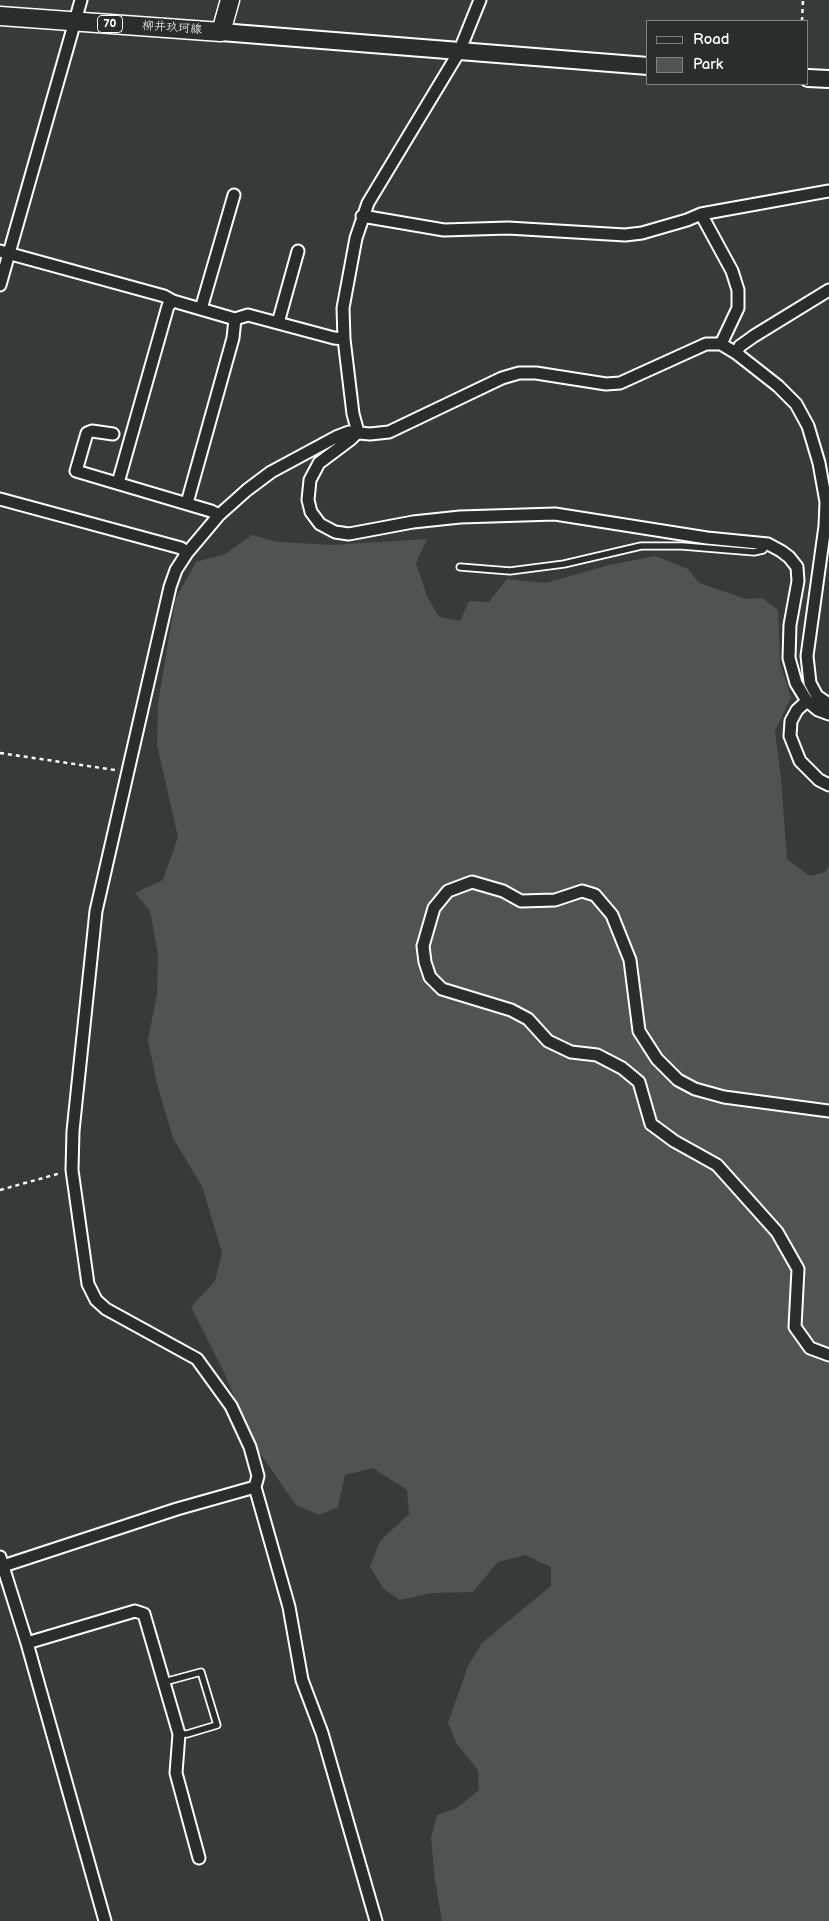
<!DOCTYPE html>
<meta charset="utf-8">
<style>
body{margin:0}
#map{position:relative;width:829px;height:1921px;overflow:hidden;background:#373a3b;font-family:"Balsamiq Sans",sans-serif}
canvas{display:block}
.legend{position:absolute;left:646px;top:20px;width:162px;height:65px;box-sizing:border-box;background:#2a2d2e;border:1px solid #7f8182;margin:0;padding:6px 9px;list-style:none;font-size:15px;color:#fff}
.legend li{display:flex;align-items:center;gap:10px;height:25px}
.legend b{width:25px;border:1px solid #7f8182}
</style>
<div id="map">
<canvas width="829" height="1921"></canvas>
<ul class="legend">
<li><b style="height:6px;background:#2a2d2e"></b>Road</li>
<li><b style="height:14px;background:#505354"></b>Park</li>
</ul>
</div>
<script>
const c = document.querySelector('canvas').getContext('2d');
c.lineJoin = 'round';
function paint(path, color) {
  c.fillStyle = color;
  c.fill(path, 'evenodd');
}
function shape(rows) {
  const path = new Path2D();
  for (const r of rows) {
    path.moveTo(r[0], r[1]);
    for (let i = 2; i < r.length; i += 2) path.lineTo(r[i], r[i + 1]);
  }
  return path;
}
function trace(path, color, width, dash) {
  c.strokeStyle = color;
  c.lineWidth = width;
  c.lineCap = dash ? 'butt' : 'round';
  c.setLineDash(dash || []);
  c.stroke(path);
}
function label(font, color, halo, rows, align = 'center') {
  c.font = font + ' "Balsamiq Sans","Klee One",sans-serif';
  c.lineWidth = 4;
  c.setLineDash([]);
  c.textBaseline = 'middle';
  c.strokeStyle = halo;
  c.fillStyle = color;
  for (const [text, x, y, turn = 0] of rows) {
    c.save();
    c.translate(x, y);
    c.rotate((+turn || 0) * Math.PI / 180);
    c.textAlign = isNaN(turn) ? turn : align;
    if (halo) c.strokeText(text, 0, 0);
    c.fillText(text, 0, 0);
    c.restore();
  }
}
paint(shape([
 [252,535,278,542,332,545,427,539,416,563,427,596,439,617,460,621,469,601,489,602,507,579,546,583,609,565,655,556,688,569,699,583,746,599,762,598,778,610,780,663,791,698,775,731,781,778,787,859,810,876,825,872,829,866,829,1921,442,1921,435,1880,431,1838,437,1815,457,1808,479,1790,478,1770,457,1744,448,1723,468,1666,482,1643,551,1586,551,1567,525,1555,498,1562,473,1592,431,1593,400,1600,384,1589,370,1567,380,1541,409,1514,407,1490,373,1468,345,1475,338,1507,319,1515,296,1505,257,1449,222,1368,191,1307,215,1281,222,1253,202,1186,173,1138,157,1084,148,1040,157,994,158,954,150,911,135,893,163,880,178,837,157,745,158,704,175,600,196,562,225,554]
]), '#505354');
const lane = shape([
 [460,567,510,571,564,564,641,546,682,546,754,552,763,550,768,544],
 [164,1682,201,1672,217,1725,187,1734,179,1734]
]);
const street = shape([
 [701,214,732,271,738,290,738,308,721,344],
 [362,216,444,230,508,228,625,235,642,233,687,220,701,214,829,191],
 [0,251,164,296,173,301,235,319,248,315,334,338,344,339],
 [0,285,81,0],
 [201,309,234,195],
 [278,323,298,251],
 [736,353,740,346,754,336,829,290],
 [358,432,351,439,319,463,310,480,308,500,311,512,320,524,335,532,349,534,413,522,460,517,555,514,707,538,768,544,781,551,789,557,797,567,798,581,790,625,789,658,796,683,807,701],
 [358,432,353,414,344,339,343,308,356,238,368,203,459,52,480,0],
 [113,434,92,431,87,433,76,471,211,511,219,515],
 [118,483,168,306,173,301],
 [0,499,181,548,187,553],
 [187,503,233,338,235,319],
 [829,714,818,710,807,701,797,710,791,721,790,736,800,761,819,780,829,785],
 [829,1111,724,1097,695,1089,678,1080,657,1059,639,1031,630,960,612,915,595,895,582,891,555,900,521,901,503,891,472,882,448,891,434,908,423,946,425,962,430,977,442,989,511,1010,528,1019,548,1041,571,1052,597,1055,622,1068,639,1082,651,1124,674,1141,717,1165,777,1232,798,1269,795,1327,810,1348,829,1355],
 [0,1557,27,1643,105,1921],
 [0,1567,177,1509,255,1487],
 [27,1643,135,1611,144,1614,179,1734,176,1773,199,1858],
 [376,1921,322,1733,302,1680,289,1607,255,1487,258,1476,250,1447,231,1406,197,1359,106,1309,96,1300,88,1284,72,1170,73,1131,96,911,170,587,176,570,187,553,219,515,247,490,271,472,336,437,349,432,370,434,389,432,502,378,519,373,536,373,606,384,620,383,706,344,721,344,736,353,778,386,796,404,808,426,819,463,826,502,825,526,807,656,810,683,817,696,829,704]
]);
const secondary = shape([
 [221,32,648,66],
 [808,78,829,79]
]);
const primary = shape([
 [0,16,221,32,230,0]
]);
trace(lane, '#fff', 9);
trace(street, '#fff', 15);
trace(secondary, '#fff', 20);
trace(primary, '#fff', 21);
trace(shape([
 [802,21,803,0],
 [0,753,115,770],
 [0,1190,61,1173]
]), '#fff', 2.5, [4, 4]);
trace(lane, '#2a2d2e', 5.5);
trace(street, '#2a2d2e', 11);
trace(secondary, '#2a2d2e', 16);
trace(primary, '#2a2d2e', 18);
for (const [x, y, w] of [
 [110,24,25]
]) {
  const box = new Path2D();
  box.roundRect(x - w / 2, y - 8.5, w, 17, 4);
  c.fillStyle = '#2a2d2e';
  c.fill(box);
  trace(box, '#fff', 1);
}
label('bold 11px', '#fff', null, [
 ["70",110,24]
]);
label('12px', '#fff', '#2a2d2e', [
 ["柳井玖珂線",172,28,4]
]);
</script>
